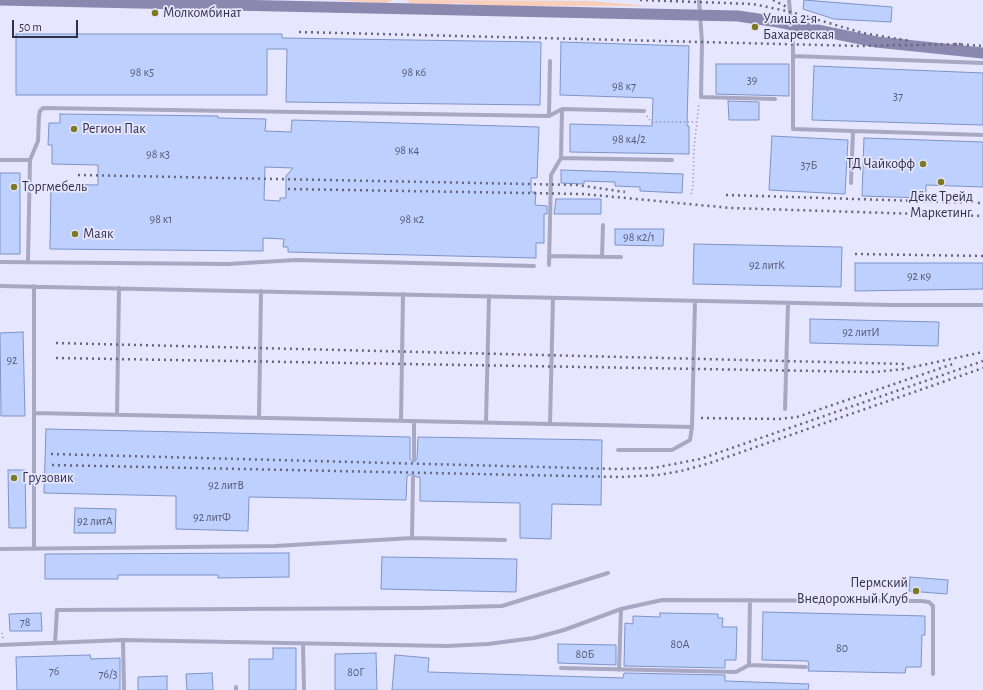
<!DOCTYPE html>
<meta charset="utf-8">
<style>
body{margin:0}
#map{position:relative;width:983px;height:690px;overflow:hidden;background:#e7e6ff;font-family:"Alegreya Sans",sans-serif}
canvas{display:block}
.scale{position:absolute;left:12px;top:20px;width:66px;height:18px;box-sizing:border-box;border:2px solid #323047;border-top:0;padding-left:5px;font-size:12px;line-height:14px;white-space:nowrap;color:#323047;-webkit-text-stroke:3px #e7e6ff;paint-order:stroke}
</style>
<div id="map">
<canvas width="983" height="690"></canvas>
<div class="scale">50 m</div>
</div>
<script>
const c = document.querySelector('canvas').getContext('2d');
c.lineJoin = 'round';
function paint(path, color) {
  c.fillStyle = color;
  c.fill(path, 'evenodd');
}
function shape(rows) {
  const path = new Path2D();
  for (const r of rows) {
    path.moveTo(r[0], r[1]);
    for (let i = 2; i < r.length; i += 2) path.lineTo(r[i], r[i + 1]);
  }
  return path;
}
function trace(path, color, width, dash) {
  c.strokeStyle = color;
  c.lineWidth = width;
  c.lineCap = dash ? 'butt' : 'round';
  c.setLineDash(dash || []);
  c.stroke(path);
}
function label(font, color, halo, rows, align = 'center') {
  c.font = font + ' "Alegreya Sans",sans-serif';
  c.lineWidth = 3.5;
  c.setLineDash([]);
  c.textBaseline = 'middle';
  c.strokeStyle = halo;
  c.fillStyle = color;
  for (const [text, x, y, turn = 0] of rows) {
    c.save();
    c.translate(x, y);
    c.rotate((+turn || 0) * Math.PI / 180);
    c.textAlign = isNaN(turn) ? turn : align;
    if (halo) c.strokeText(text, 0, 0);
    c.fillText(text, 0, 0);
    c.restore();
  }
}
paint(shape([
 [331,0,391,0,391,1,386,3],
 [406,0,591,1,650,6,493,6,457,3,439,5,410,3]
]), '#f9cfba');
const building = shape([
 [804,0,892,7,891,22,834,19,803,9,804,0],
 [16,34,282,34,282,38,541,42,540,105,286,102,287,49,267,49,267,95,16,95,16,34],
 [561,42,689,46,687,126,689,126,689,154,570,152,570,124,652,126,653,98,560,95,561,42],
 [716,64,789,64,789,96,716,94,716,64],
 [814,66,983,73,983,125,812,120,814,66],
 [728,101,759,102,759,120,729,120,728,101],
 [60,114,218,116,218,118,266,119,265,131,291,132,292,120,539,127,537,178,531,178,531,192,536,192,535,205,547,206,547,214,544,214,544,243,536,243,536,258,288,252,288,247,283,247,284,239,263,238,263,251,50,249,51,184,98,185,98,165,52,164,52,145,48,145,49,123,60,123,60,114],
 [265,167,293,168,286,176,286,198,280,198,280,201,264,200,265,167],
 [772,136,848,140,845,194,769,190,772,136],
 [864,138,983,142,983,187,926,185,926,198,862,196,864,138],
 [561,170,683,174,682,193,640,191,640,187,615,186,615,182,584,181,584,184,561,183,561,170],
 [0,173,20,173,20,254,0,254,0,173],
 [556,199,601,199,601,214,554,214,556,199],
 [615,229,664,229,663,246,615,245,615,229],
 [694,244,842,247,841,287,693,284,694,244],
 [855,263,983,263,983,289,855,291,855,263],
 [810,319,939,322,938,346,810,343,810,319],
 [23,332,25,416,1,416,0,333,23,332],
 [46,429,410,437,410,459,414,462,417,459,418,437,602,440,601,505,552,504,551,539,520,538,520,503,420,501,420,477,416,477,413,474,407,476,406,500,249,497,248,531,176,529,176,496,44,493,46,429],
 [8,470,25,470,26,528,9,528,8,470],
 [75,508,116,509,115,533,74,533,75,508],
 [289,553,289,577,218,578,218,575,118,575,118,579,45,579,45,554,289,553],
 [382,557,517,559,516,592,381,589,382,557],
 [910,577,948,580,947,594,909,591,910,577],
 [763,612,925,616,925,635,922,635,921,667,906,667,905,673,808,671,809,667,808,661,762,660,763,612],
 [41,613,42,631,10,631,9,614,41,613],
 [660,613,718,614,718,618,723,618,722,627,737,627,736,660,725,660,725,668,624,666,625,623,633,624,633,616,660,617,660,613],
 [558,644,616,645,616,665,558,663,558,644],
 [273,648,296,648,296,690,249,690,249,659,273,659,273,648],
 [376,653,377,690,335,690,335,654,376,653],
 [90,655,91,659,120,658,120,690,17,690,16,657,90,655],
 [395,655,429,658,428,672,623,678,624,673,725,675,725,681,809,684,808,690,392,690,395,655],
 [212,673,213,690,187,690,186,674,212,673],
 [167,676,167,690,138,690,138,677,167,676]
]);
paint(building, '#bed1fe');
trace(building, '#7d92c8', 1);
trace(shape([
 [647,116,651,122,696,122],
 [691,194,693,186,694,149,699,103],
 [2,633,3,639]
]), '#84839a', 1.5, [1, 3]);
trace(shape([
 [699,0,702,42,701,97,775,99],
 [789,0,793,44,793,129,853,131,851,183],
 [794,56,983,63],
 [549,116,550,61],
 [853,131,983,135],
 [561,158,672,160],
 [0,160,30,160],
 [549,256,621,257],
 [602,257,603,225],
 [28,261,30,160,38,141,39,116,40,111,43,108,549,116,562,109,644,111],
 [0,262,228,264,296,260,534,266],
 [549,265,551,175,561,158,562,109],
 [0,286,891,305,983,305],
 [34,286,34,549],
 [785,409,788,303],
 [34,413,692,427,695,301],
 [117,415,119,288],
 [259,418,261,291],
 [401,421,403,294],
 [486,422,489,296],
 [550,424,553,298],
 [618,450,672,450,690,440,692,427],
 [414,459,414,421],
 [412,538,413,477],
 [0,549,275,546,412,538,505,540],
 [750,600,749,665,806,667],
 [123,640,124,690],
 [55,643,57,610,422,608,502,606,608,573],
 [303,644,304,690],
 [0,645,123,640,446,646,488,644,534,638,564,630,621,609,662,600,921,601,929,602,933,606,933,674],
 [561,668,736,672,749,665],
 [619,670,621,609],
 [236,687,236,690]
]), '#a9a8c2', 4);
trace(shape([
 [0,0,738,16,778,22,876,42,983,53]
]), '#8a88ae', 11);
trace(shape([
 [640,0,753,4,791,12,863,33,911,41],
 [773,0,789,8],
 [299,32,861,46,961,44],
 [955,44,983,46],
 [78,175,577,185,625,192],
 [288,189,583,194,731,208,983,216],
 [726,195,983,203],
 [855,254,983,256],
 [56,343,906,364],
 [56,358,875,372,904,369,983,352],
 [701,418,779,419,797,417,956,363],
 [51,454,617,469,653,468,700,459,983,361],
 [52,465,620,477,658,475,681,471,710,463,983,368]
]), '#67657d', 2.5, [2, 4]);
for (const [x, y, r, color] of [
 [155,13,4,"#7c7920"],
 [755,27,4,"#7c7920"],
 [74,129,4,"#7c7920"],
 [923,164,4,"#7c7920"],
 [941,182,4,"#7c7920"],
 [14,187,4,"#7c7920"],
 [75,234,4,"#7c7920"],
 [14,478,4,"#7c7920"],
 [916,591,4,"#7c7920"]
]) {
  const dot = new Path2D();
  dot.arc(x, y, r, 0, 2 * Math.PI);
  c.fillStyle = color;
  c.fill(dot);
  trace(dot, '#e7e6ff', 1.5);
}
label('12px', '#555875', null, [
 ["98 к5",142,72],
 ["98 к6",414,72],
 ["39",752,80],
 ["98 к7",624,86],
 ["37",898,96],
 ["98 к4/2",629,139],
 ["98 к4",407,150],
 ["98 к3",158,154],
 ["37Б",809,165],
 ["98 к1",161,219],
 ["98 к2",412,219],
 ["98 к2/1",639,237],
 ["92 литК",767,265],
 ["92 к9",919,276],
 ["92 литИ",861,332],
 ["92",12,360],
 ["92 литВ",226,485],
 ["92 литФ",212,517],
 ["92 литА",95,521],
 ["78",25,622],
 ["80А",680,644],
 ["80",842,648],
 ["80Б",585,654],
 ["76",54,671],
 ["80Г",356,672],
 ["76/3",108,674]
]);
label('14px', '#323047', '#e7e6ff', [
 ["Молкомбинат",163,13],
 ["Улица 2-я",763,19],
 ["Бахаревская",763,35],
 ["Регион Пак",82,129],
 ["ТД Чайкофф",915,164,"right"],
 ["Торгмебель",22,187],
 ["Дёке Трейд",941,197,"center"],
 ["Маркетинг",941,213,"center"],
 ["Маяк",83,234],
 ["Грузовик",22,478],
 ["Пермский",908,583,"right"],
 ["Внедорожный Клуб",908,599,"right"]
], 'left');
</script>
